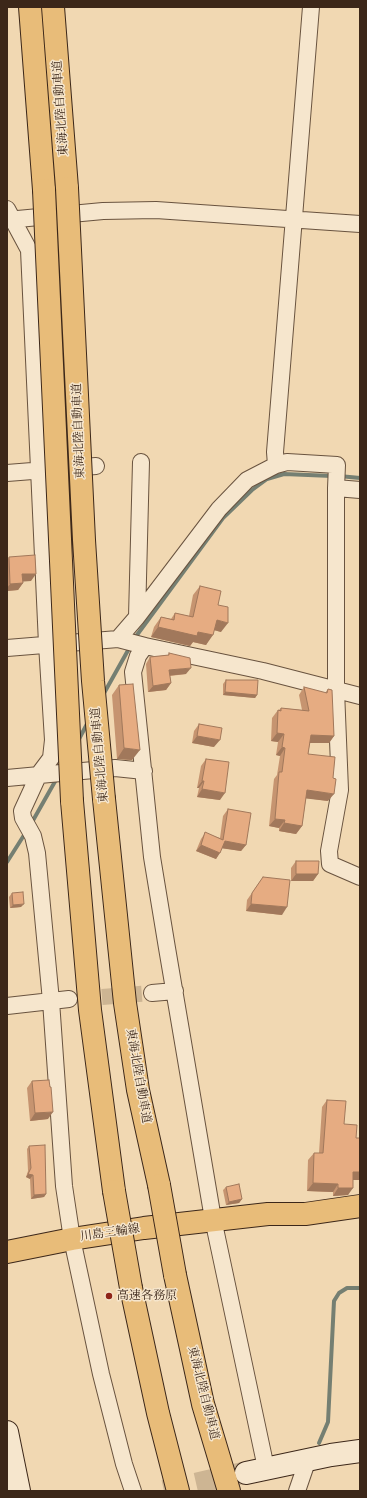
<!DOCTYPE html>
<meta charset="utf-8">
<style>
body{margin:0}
#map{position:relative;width:367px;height:1498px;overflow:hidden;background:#f1d8b2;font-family:"Gentium Book Plus",serif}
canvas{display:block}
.frame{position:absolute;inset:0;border:8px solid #3c2719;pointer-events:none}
</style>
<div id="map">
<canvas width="367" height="1498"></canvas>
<div class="frame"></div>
</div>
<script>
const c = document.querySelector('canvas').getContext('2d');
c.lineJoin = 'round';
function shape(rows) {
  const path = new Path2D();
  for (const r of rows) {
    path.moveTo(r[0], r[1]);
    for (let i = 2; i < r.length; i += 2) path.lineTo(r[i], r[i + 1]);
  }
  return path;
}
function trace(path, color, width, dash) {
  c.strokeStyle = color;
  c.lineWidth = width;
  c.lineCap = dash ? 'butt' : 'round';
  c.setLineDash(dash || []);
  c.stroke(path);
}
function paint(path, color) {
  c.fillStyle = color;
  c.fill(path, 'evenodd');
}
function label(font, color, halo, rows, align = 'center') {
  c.font = font + ' "Gentium Book Plus","Noto Serif JP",serif';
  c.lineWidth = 3;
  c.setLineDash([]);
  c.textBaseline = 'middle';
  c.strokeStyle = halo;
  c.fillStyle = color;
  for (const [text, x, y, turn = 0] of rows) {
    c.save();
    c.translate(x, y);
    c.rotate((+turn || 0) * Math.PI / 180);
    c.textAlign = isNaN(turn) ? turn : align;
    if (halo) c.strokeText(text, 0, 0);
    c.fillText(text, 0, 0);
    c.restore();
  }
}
trace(shape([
 [339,476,360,478],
 [134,639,223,518,252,490,267,479,284,474,332,476],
 [103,695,131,645],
 [78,741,88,722],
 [31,824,57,778],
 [7,862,26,832],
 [319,1443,328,1422,334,1301,339,1293,347,1288,360,1288]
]), '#757f72', 4);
trace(shape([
 [78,999,152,993]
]), '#cdb593', 16, [16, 8]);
trace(shape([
 [164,1491,243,1473]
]), '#cdb593', 22, [22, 11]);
const street = shape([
 [7,209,29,250,47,644,53,740,51,758,39,774,22,811,23,818,33,836,37,853,51,1001,64,1186,72,1239,101,1374,124,1464,133,1491],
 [7,220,103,211,156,210,360,224],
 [141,462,137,617,118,639,145,646],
 [276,465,275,452,311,7],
 [7,473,96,466],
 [360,490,336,488,336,690,340,790,329,851,330,864,360,877],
 [137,617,219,509,247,480,276,465,287,462,337,465,336,488],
 [7,648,118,639],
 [7,778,115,768,144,771],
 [152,993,175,991],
 [7,1006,69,999],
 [266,1468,213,1219,167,948,152,857,133,672,138,656,145,646,263,671,360,696],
 [297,1491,308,1459]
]);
const secondary = shape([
 [7,1432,19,1491],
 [246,1473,331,1455,360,1451]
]);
const primary = shape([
 [7,1252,72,1239,144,1228,268,1214,305,1214,360,1206]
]);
const highway = shape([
 [30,7,44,190],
 [53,7,67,188],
 [104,799,125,1003,138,1090,159,1185],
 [72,801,90,1010,114,1191],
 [175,1275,203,1404,229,1491],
 [131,1288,158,1413,178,1491]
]);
trace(street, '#69533f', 18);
trace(secondary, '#3c2719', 24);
trace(primary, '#3c2719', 24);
trace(highway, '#3c2719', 24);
trace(street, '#f6e6cd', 16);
trace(secondary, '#f6e6cd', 22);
trace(primary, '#e8bc79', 22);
trace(highway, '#e8bc79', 22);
const highwayBridge = shape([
 [67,188,84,540,93,681,104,799],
 [44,190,72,801],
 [159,1185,175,1275],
 [114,1191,131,1288]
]);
trace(highwayBridge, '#3c2719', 24, []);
trace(highwayBridge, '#e8bc79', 22);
paint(shape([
 [9,557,31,581,23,581,23,583,18,590,7,591,7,560],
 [200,586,218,605,221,632,214,630,206,645,193,642,190,646,151,637,154,627,161,617,171,619,175,613,189,616,193,595],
 [169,653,186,674,170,676,171,683,166,690,148,692,146,664,150,657,168,655],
 [226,680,257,695,255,698,223,695,223,684],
 [119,685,132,760,117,759,112,695],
 [304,687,325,693,328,689,334,736,329,743,310,743,308,754,328,801,306,798,302,826,296,834,279,831,279,828,269,826,274,779,277,775,280,756,276,755,278,742,271,741,272,718,278,710,279,710,281,708,302,710,299,695],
 [199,724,214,747,192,743,194,731],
 [206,759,220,800,197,797,199,788,197,788,201,766],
 [228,809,246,845,241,851,222,848,216,859,196,851,201,839,205,833,220,838,223,816],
 [296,861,318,874,313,881,291,881,291,868],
 [263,877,282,915,246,911,247,900],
 [12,893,21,907,10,908,9,897],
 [32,1081,48,1119,30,1121,27,1088],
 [327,1100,344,1124,353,1180,348,1195,333,1196,333,1192,307,1191,308,1160,314,1153,319,1153,322,1107],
 [29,1146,46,1194,44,1197,31,1199,30,1179,26,1177,28,1171,27,1149],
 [226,1187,242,1199,239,1203,226,1205,223,1190]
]), '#c69470');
paint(shape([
 [22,574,36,574,31,581,17,582],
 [23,583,18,590,7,591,7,588,10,584],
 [217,620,228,623,221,632,210,629],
 [158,627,198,632,213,635,206,645,193,642,190,646,151,637],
 [191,668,186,674,165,676,169,670],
 [171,683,166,690,148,692,153,686],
 [225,692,257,695,255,698,223,695],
 [277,733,284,734,278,742,271,741],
 [311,735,334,736,329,743,305,743],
 [197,736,220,740,214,747,192,743],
 [282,747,285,748,280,756,276,755],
 [124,748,140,750,132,760,117,759],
 [202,781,204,781,199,788,197,788],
 [202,789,225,793,220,800,197,797],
 [307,790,334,794,328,801,302,798],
 [275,819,285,820,279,828,269,826],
 [284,823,302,826,296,834,279,831],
 [225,841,246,845,241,851,220,848],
 [201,845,220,853,216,859,196,851],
 [296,874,318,874,313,881,291,881],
 [24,904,21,907,10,908,13,905],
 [251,904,287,907,282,915,246,911],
 [53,1112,48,1119,30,1121,35,1113],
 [353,1172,360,1172,360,1180,348,1180],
 [28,1174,33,1175,30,1179,26,1177],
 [313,1183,338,1184,333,1192,307,1191],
 [338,1188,353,1188,348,1195,333,1196],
 [46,1194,44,1197,31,1199,34,1195],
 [242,1199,239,1203,226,1205,229,1202]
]), '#a1785b');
const building = shape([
 [35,555,36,574,22,574,23,583,10,584,9,557,35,555],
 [200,586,221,591,218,605,228,607,228,623,217,620,213,635,198,632,197,636,158,627,161,617,174,620,175,613,193,617,200,586],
 [169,653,190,658,191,668,169,670,171,683,153,686,150,657,169,655,169,653],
 [226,680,258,680,257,695,225,692,226,680],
 [133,684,140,750,124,748,119,685,133,684],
 [304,687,327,693,328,689,332,690,334,736,311,735,308,754,335,757,333,778,336,779,334,794,307,790,302,826,284,823,285,820,275,819,279,772,282,772,285,748,282,747,284,734,277,733,278,710,281,711,281,708,309,711,304,687],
 [199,724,222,728,220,740,197,736,199,724],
 [206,759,229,762,225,793,202,789,204,781,202,781,206,759],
 [228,809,251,813,246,845,225,841,220,853,201,845,205,832,223,840,228,809],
 [296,861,319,861,318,874,296,874,296,861],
 [263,877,290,880,287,907,251,904,252,893,263,877],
 [23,892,24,904,13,905,12,893,23,892],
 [49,1080,50,1087,51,1087,53,1112,35,1113,32,1081,49,1080],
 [327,1100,346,1101,344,1124,357,1125,356,1138,360,1138,360,1172,353,1172,353,1188,338,1188,338,1184,313,1183,314,1153,323,1153,327,1100],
 [45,1145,46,1194,34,1195,33,1175,28,1174,31,1168,29,1146,45,1145],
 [239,1184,242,1199,229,1202,226,1187,239,1184]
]);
paint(building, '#e6ac82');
trace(building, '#a1785b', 1);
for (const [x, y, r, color] of [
 [109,1296,4,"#8f2418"]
]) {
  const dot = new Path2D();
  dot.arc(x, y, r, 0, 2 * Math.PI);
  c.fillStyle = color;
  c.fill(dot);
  trace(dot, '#f6e6cd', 1.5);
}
label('12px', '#3c2719', '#f6e6cd', [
 ["東海北陸自動車道",61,108,-94],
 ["東海北陸自動車道",79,431,-92],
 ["東海北陸自動車道",100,755,-95],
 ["東海北陸自動車道",138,1076,80],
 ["川島三輪線",110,1233,-8],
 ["東海北陸自動車道",203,1393,76]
]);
label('12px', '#3c2719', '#f6e6cd', [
 ["高速各務原",117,1296]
], 'left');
</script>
